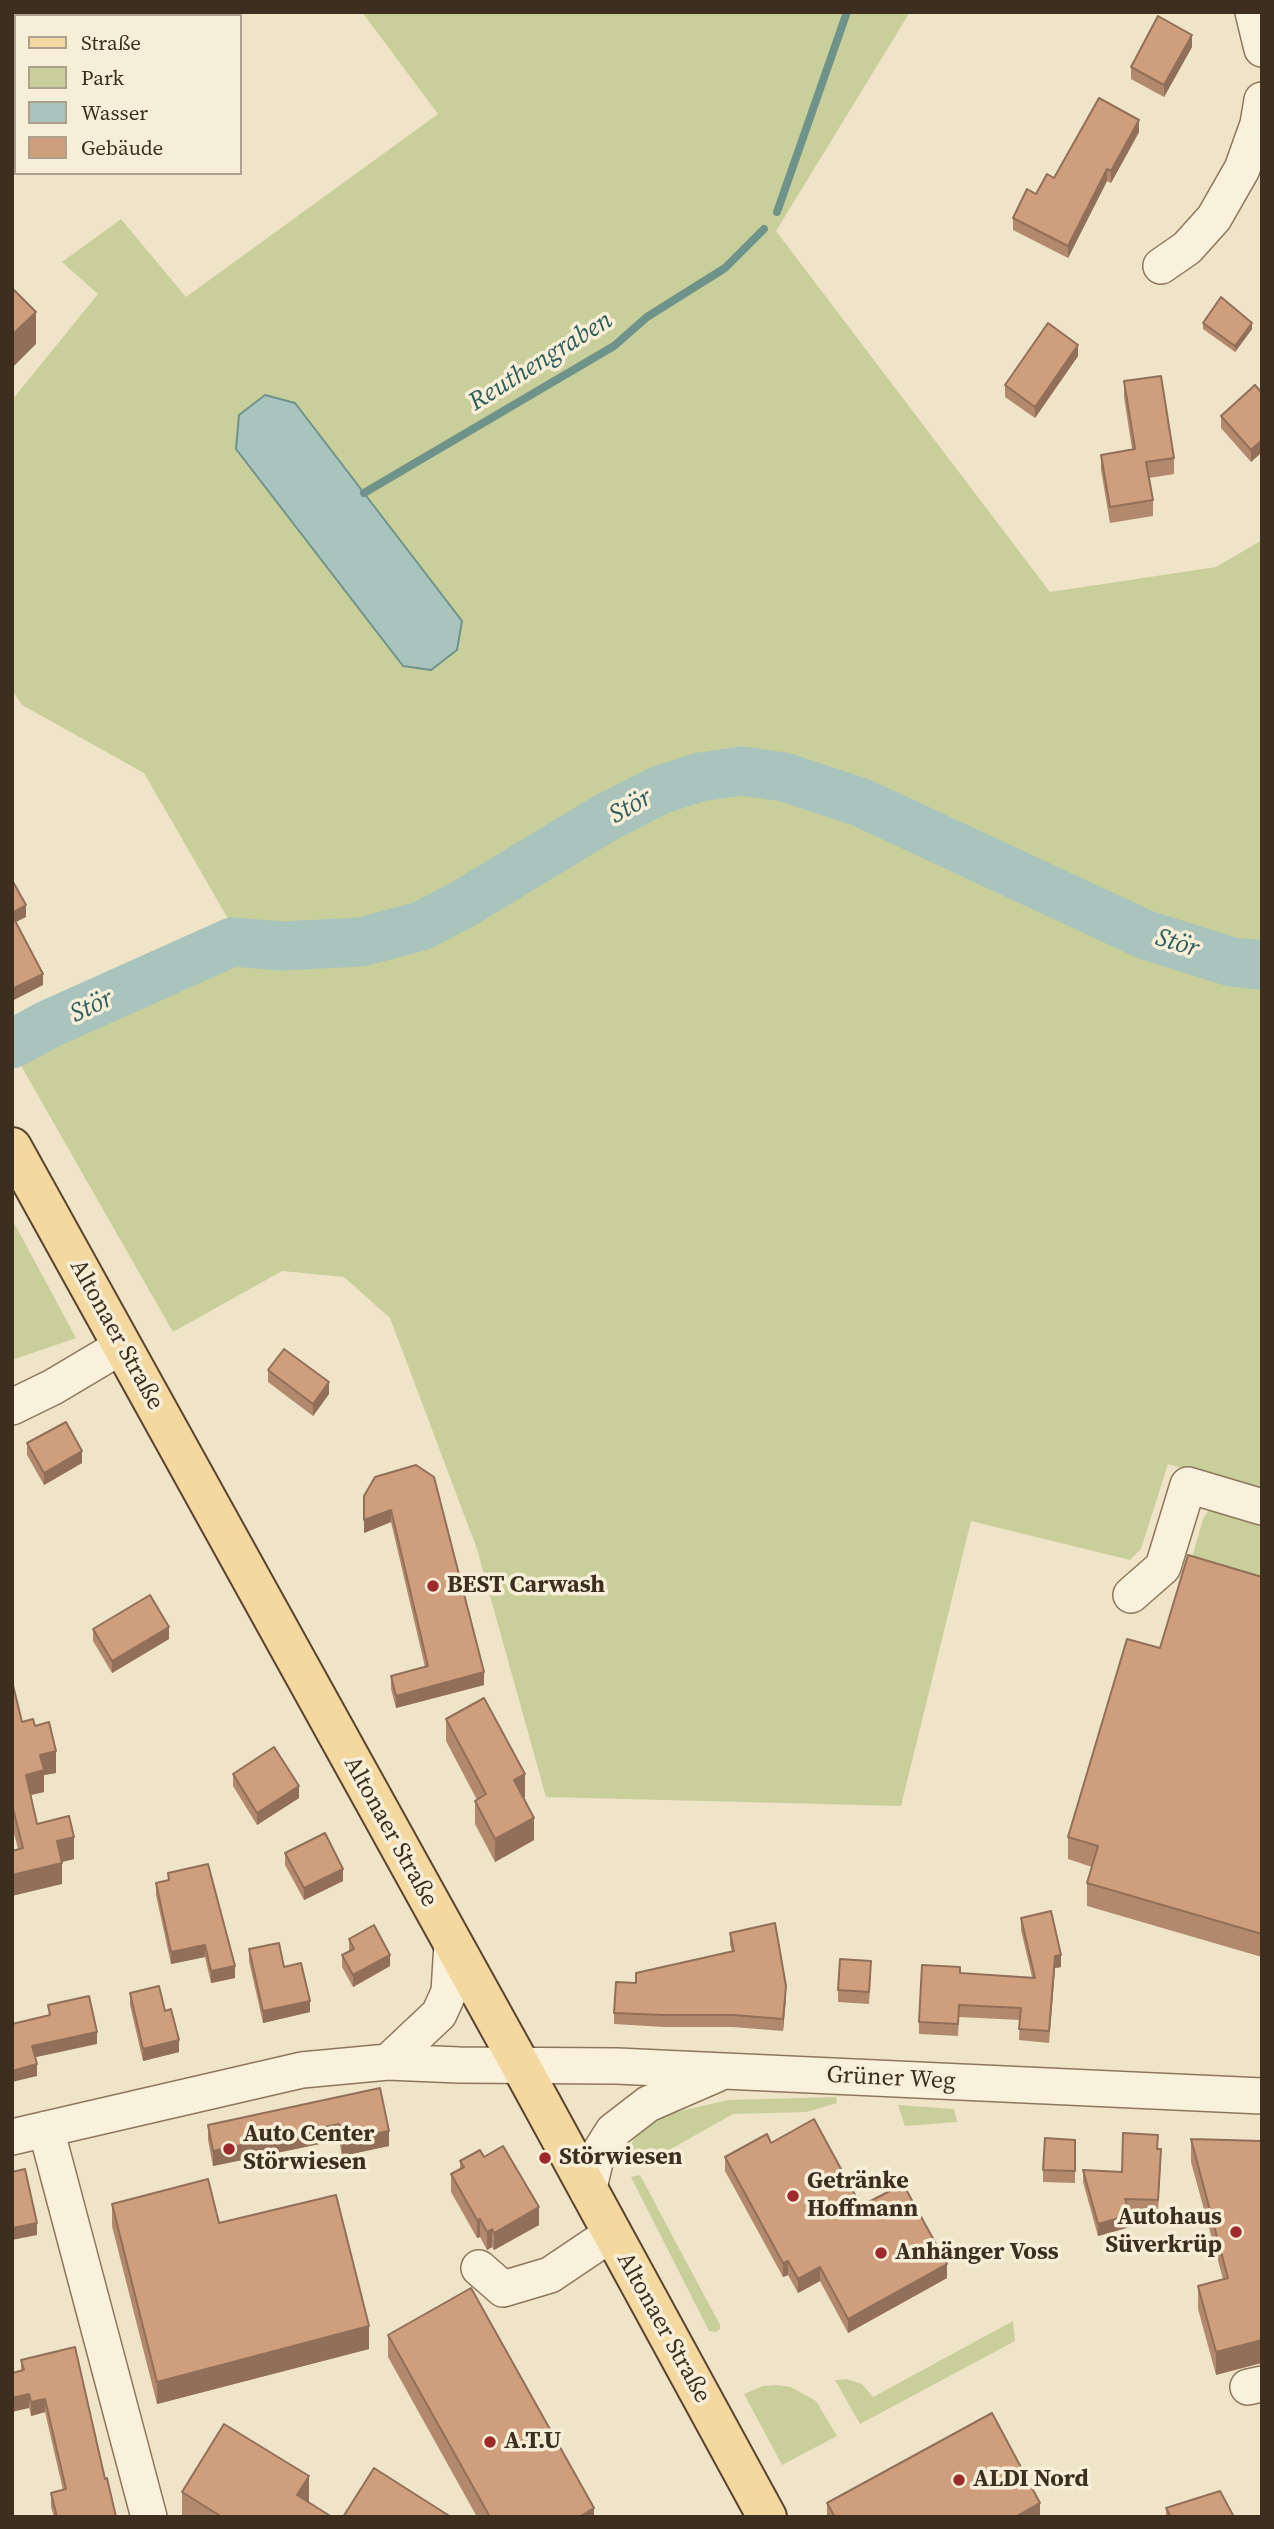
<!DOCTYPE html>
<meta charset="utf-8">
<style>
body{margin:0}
#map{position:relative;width:1274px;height:2529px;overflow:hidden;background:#f0e4c8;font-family:"Source Serif 4",serif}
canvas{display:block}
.frame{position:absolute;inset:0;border:14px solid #3d2e20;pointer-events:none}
.legend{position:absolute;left:14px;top:14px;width:228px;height:161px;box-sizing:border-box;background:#f7eed8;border:2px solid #ada18e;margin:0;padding:9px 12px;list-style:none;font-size:21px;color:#3d2e20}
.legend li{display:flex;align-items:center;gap:14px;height:35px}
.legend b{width:35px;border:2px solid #ada18e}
</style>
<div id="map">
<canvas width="1274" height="2529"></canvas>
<div class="frame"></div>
<ul class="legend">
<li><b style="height:9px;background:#f3d9a0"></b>Straße</li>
<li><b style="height:19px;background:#c9cf9b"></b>Park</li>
<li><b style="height:19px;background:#a9c4bc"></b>Wasser</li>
<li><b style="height:19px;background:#cf9f7d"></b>Gebäude</li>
</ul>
</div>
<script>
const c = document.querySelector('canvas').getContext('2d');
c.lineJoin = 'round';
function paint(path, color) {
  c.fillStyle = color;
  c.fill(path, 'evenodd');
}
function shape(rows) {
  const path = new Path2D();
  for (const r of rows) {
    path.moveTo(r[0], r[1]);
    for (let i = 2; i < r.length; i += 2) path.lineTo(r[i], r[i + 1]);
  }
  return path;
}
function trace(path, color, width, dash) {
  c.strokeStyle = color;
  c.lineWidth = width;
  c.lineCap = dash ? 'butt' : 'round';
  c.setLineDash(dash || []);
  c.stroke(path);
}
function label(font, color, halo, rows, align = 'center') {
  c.font = font + ' "Source Serif 4",serif';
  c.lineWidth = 7;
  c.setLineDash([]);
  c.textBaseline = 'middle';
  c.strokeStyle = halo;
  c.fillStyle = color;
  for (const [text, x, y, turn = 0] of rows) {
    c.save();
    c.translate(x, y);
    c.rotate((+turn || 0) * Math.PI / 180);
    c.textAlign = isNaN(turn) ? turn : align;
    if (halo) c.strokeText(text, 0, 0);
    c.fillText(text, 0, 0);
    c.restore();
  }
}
paint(shape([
 [362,12,910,12,776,231,1050,592,1216,567,1262,540,1262,1493,1168,1464,1141,1549,1130,1560,971,1521,901,1806,546,1797,477,1549,390,1318,344,1277,282,1271,173,1332,12,1050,12,1044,49,1024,232,942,227,917,144,773,22,705,12,690,12,400,98,294,62,262,121,219,186,297,438,114],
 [12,1219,76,1338,12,1360],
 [1211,1507,1262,1520,1262,1592,1188,1572,1203,1519],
 [836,2097,837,2103,807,2112,733,2114,648,2162,630,2163,631,2144,645,2122,663,2115,728,2100],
 [898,2105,954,2109,957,2122,905,2126],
 [640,2175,720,2325,720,2329,716,2332,709,2331,631,2177],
 [1013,2321,1015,2341,860,2424,835,2380,847,2379,862,2384,873,2397],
 [777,2385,791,2387,816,2401,837,2436,782,2465,744,2394,763,2386]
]), '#c9cf9b');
const water = shape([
 [265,395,295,403,462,621,457,650,431,670,403,666,236,449,239,415,265,395]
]);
paint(water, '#a9c4bc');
trace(water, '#6f938a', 2);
trace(shape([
 [777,212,847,12],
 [364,493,614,346,647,317,725,268,764,229]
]), '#6f938a', 8);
trace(shape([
 [12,1044,49,1024,232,942,282,946,361,942,421,926,463,904,605,818,660,790,700,777,742,771,784,777,860,802,1146,935,1232,962,1262,965]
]), '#a9c4bc', 49);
const minor = shape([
 [1253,12,1262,49],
 [1161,266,1187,248,1214,218,1242,169,1258,124,1262,100],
 [12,1407,53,1387,122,1346],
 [1131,1595,1163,1567,1188,1485,1262,1507],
 [388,2062,439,2014,449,1992,452,1944],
 [46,2129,149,2517],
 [12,2137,302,2070,388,2062,459,2065,617,2066,1262,2096],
 [588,2192,596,2158,613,2131,648,2104,717,2074],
 [479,2268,503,2289,550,2275,611,2234],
 [1248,2387,1262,2384]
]);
const major = shape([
 [12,1147,521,2066,767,2517]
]);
trace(minor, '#8d765c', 38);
trace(major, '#5b4430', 42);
trace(minor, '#faf1dc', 35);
trace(major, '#f3d9a0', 38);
paint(shape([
 [12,12,16,16,16,43,12,40],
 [1192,47,1164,97,1131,79,1131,67],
 [1139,132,1111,183,1107,181,1068,258,1013,230,1013,218,1054,178],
 [1262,242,1262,266,1261,265,1261,244],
 [1203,323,1252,329,1235,352,1203,329],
 [1078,356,1035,418,1005,397,1005,385],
 [1124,381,1174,458,1174,474,1149,478,1153,500,1153,516,1110,523,1101,470,1101,455,1132,449,1124,397],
 [1262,393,1262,452,1251,462,1221,428,1221,416],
 [268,1370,329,1394,313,1416,268,1382],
 [27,1443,82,1463,44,1485,27,1455],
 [375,1477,484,1685,396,1708,391,1689,391,1676,425,1667,391,1522,364,1533],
 [1262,1577,1262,1957,1087,1906,1087,1883,1092,1867,1068,1859,1068,1837,1160,1648],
 [93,1629,169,1639,112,1673,93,1641],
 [12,1681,22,1722,35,1726,56,1773,44,1775,44,1792,31,1795,37,1824,74,1859,62,1862,62,1884,18,1849,12,1826],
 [446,1719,525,1797,524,1797,534,1840,495,1862,475,1824,475,1801,477,1800,446,1741],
 [233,1774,299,1798,257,1825,233,1786],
 [285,1853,343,1881,304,1900,285,1865],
 [168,1873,235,1978,211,1983,205,1957,171,1964,156,1895,156,1883,168,1880],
 [1021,1918,1061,1967,1055,1968,1049,2043,1019,2040,1020,2020,959,2017,958,2036,919,2034,919,2022,960,1973,1032,1977,1021,1930],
 [730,1933,786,1998,783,2031,733,2027,664,2027,614,2024,614,2013,636,1983,732,1952,730,1945],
 [349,1939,390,1966,353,1987,342,1967,342,1955,349,1952],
 [249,1949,284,1967,310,2012,263,2023,249,1961],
 [871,1972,869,2004,838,2002,838,1990],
 [130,1993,165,2011,179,2052,143,2061,130,2005],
 [380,2088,389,2146,342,2156,339,2140,213,2166,208,2140,208,2125],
 [1191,2139,1262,2141,1216,2375,1198,2309,1198,2286,1223,2279,1191,2162],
 [1075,2140,1075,2183,1043,2182,1043,2170],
 [771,2143,861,2206,947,2278,848,2333,820,2281,798,2293,788,2275,783,2277,725,2171,725,2157],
 [1158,2149,1161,2161,1158,2212,1128,2211,1130,2227,1098,2236,1083,2182,1083,2170,1122,2172],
 [484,2157,539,2225,494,2250,492,2247,487,2250,480,2237,477,2238,451,2192,451,2174,460,2169,460,2161],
 [112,2204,219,2223,369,2349,157,2404,112,2226],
 [388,2335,594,2517,477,2517,388,2357],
 [21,2360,105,2479,116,2517,54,2517,51,2507,51,2493,63,2490,45,2412,31,2416,21,2371],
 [182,2492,309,2502,332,2517,182,2517],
 [827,2503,1040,2517,827,2517],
 [1166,2508,1234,2517,1166,2517]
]), '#b2896c');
paint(shape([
 [61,12,74,12,70,16,57,16],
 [1192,35,1192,47,1164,97,1164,85],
 [14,81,14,113,12,115,12,83],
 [1139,120,1139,132,1111,183,1111,171],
 [1107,169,1107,181,1068,258,1068,246],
 [36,312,36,344,12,368,12,335],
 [1252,323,1252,329,1235,352,1235,346],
 [1078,345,1078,356,1035,418,1035,407],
 [1262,440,1262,452,1251,462,1251,450],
 [26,905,26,917,12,924,12,913],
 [43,974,43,985,12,1001,12,989],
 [329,1382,329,1394,313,1416,313,1404],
 [82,1451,82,1463,44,1485,44,1473],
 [391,1510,391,1522,364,1533,364,1520],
 [169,1627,169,1639,112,1673,112,1661],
 [484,1672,484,1685,396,1708,396,1696],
 [56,1751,56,1773,44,1775,44,1792,26,1796,26,1775,40,1755],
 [525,1774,525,1797,514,1803,514,1780],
 [299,1786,299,1798,257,1825,257,1813],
 [534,1818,534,1840,495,1862,495,1839],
 [74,1837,74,1859,57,1863,57,1841],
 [62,1863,62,1884,12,1896,12,1875],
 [343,1869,343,1881,304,1900,304,1888],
 [205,1945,205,1957,171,1964,171,1952],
 [390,1955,390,1966,353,1987,353,1975],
 [1061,1955,1061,1967,1055,1968,1049,2043,1055,1956],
 [235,1966,235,1978,211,1983,211,1971],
 [786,1986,786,1998,783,2031,783,2019],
 [310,2001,310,2012,263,2023,263,2011],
 [97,2032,97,2044,32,2058,32,2046],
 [179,2040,179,2052,143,2061,143,2049],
 [37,2064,37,2076,12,2082,12,2071],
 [339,2124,339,2140,213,2166,213,2151],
 [389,2131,389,2146,342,2156,342,2140],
 [539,2207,539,2225,494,2250,494,2233],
 [1130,2215,1130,2227,1098,2236,1098,2224],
 [480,2219,480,2237,477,2238,477,2220],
 [37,2223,37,2235,12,2240,12,2228],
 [492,2229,492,2247,487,2250,487,2232],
 [788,2261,788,2275,783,2277,783,2263],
 [947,2264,947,2278,848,2333,848,2319],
 [820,2267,820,2281,798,2293,798,2279],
 [369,2326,369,2349,157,2404,157,2382],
 [1262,2340,1262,2363,1216,2375,1216,2352],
 [29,2394,29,2408,12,2412,12,2398],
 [45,2399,45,2412,31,2416,31,2402],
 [309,2476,309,2505,297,2495],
 [1040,2503,1040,2517,1015,2517],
 [594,2508,594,2517,579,2517]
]), '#916f58');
const building = shape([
 [12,12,61,12,57,16,16,16,16,31,12,28,12,12],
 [1158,16,1192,35,1164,85,1131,67,1158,16],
 [1099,98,1139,120,1111,171,1107,169,1068,246,1013,218,1027,189,1036,194,1047,174,1054,178,1099,98],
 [12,288,36,312,12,335,12,288],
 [1221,297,1252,323,1235,346,1203,323,1221,297],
 [1048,323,1078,345,1035,407,1005,385,1048,323],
 [1161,376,1174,458,1146,462,1153,500,1110,507,1101,455,1135,449,1124,381,1161,376],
 [1255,385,1262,393,1262,440,1251,450,1221,416,1255,385],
 [12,880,26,905,12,913,12,880],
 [12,915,43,974,12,989,12,915],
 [284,1349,329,1382,313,1404,268,1370,284,1349],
 [66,1422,82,1451,44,1473,27,1443,66,1422],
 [416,1465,434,1477,484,1672,396,1696,391,1676,428,1666,391,1510,364,1520,364,1496,375,1477,416,1465],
 [1188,1555,1262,1577,1262,1934,1087,1883,1098,1846,1068,1837,1127,1639,1160,1648,1188,1555],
 [150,1595,169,1627,112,1661,93,1629,150,1595],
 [12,1681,22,1722,33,1719,35,1726,49,1722,56,1751,40,1755,44,1770,26,1775,37,1824,69,1816,74,1837,57,1841,62,1863,12,1875,12,1851,23,1848,12,1805,12,1681],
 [484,1698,525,1774,514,1780,534,1818,495,1839,475,1801,486,1794,446,1719,484,1698],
 [274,1747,299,1786,257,1813,233,1774,274,1747],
 [325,1833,343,1869,304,1888,285,1853,325,1833],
 [208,1864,235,1966,211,1971,205,1945,171,1952,156,1883,169,1880,168,1873,208,1864],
 [1051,1911,1061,1955,1055,1956,1049,2031,1019,2029,1021,2008,959,2005,958,2024,919,2022,922,1965,960,1967,960,1973,1035,1978,1021,1918,1051,1911],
 [775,1923,786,1986,783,2019,733,2015,664,2015,614,2013,616,1982,636,1983,636,1973,734,1951,730,1933,775,1923],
 [374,1925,390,1955,353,1975,342,1955,354,1949,349,1939,374,1925],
 [279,1943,284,1967,301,1963,310,2001,263,2011,249,1949,279,1943],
 [840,1959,871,1961,869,1992,838,1990,840,1959],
 [159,1986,165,2011,171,2009,179,2040,143,2049,130,1993,159,1986],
 [89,1996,97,2032,32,2046,37,2064,12,2071,12,2024,50,2015,48,2005,89,1996],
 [380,2088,389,2131,342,2140,339,2124,213,2151,208,2125,380,2088],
 [814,2119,861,2206,903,2184,947,2264,848,2319,820,2267,798,2279,788,2261,783,2263,725,2157,767,2134,771,2143,814,2119],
 [1123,2133,1158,2135,1157,2149,1161,2149,1158,2200,1125,2199,1130,2215,1098,2224,1083,2170,1122,2172,1123,2133],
 [1045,2138,1075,2140,1075,2171,1043,2170,1045,2138],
 [1191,2139,1262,2141,1262,2340,1216,2352,1198,2286,1228,2278,1191,2139],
 [503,2146,539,2207,494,2233,492,2229,487,2232,480,2219,477,2220,451,2174,464,2167,460,2161,480,2150,484,2157,503,2146],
 [25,2169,37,2223,12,2228,12,2172,25,2169],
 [208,2179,219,2223,336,2195,369,2326,157,2382,112,2204,208,2179],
 [471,2288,594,2508,579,2517,490,2517,388,2335,471,2288],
 [75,2347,105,2479,107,2478,116,2517,57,2517,51,2493,66,2489,45,2399,31,2402,29,2394,12,2398,12,2373,24,2370,21,2360,75,2347],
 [992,2413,1040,2503,1015,2517,835,2517,827,2503,992,2413],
 [224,2424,309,2476,297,2495,332,2517,222,2517,182,2492,224,2424],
 [374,2468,451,2517,343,2517,374,2468],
 [1220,2491,1234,2517,1171,2517,1166,2508,1220,2491]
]);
paint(building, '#cf9f7d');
trace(building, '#916f58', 2);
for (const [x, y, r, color] of [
 [433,1586,7,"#9e2a2b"],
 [229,2149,7,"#9e2a2b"],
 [545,2158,7,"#9e2a2b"],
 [793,2196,7,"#9e2a2b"],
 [1236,2232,7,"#9e2a2b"],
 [881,2253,7,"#9e2a2b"],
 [490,2442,7,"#9e2a2b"],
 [959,2480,7,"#9e2a2b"]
]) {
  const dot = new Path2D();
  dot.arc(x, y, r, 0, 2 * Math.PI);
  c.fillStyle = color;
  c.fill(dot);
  trace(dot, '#f7eed8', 2.5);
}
label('24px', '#3d2e20', '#f7eed8', [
 ["Altonaer Straße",116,1335,61],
 ["Altonaer Straße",390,1832,61],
 ["Grüner Weg",891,2079,3],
 ["Altonaer Straße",663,2328,61]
]);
label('bold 24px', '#3d2e20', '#f7eed8', [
 ["BEST Carwash",447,1586],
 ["Auto Center",243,2135],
 ["Störwiesen",243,2163],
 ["Störwiesen",559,2158],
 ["Getränke",807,2182],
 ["Hoffmann",807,2210],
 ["Autohaus",1222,2218,"right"],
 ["Süverkrüp",1222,2246,"right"],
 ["Anhänger Voss",895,2253],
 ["A.T.U",504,2442],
 ["ALDI Nord",973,2480]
], 'left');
label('italic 26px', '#2f5d5a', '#f7eed8', [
 ["Reuthengraben",541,362,-32],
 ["Stör",631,807,-29],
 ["Stör",1177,944,17],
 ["Stör",92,1007,-25]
]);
</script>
